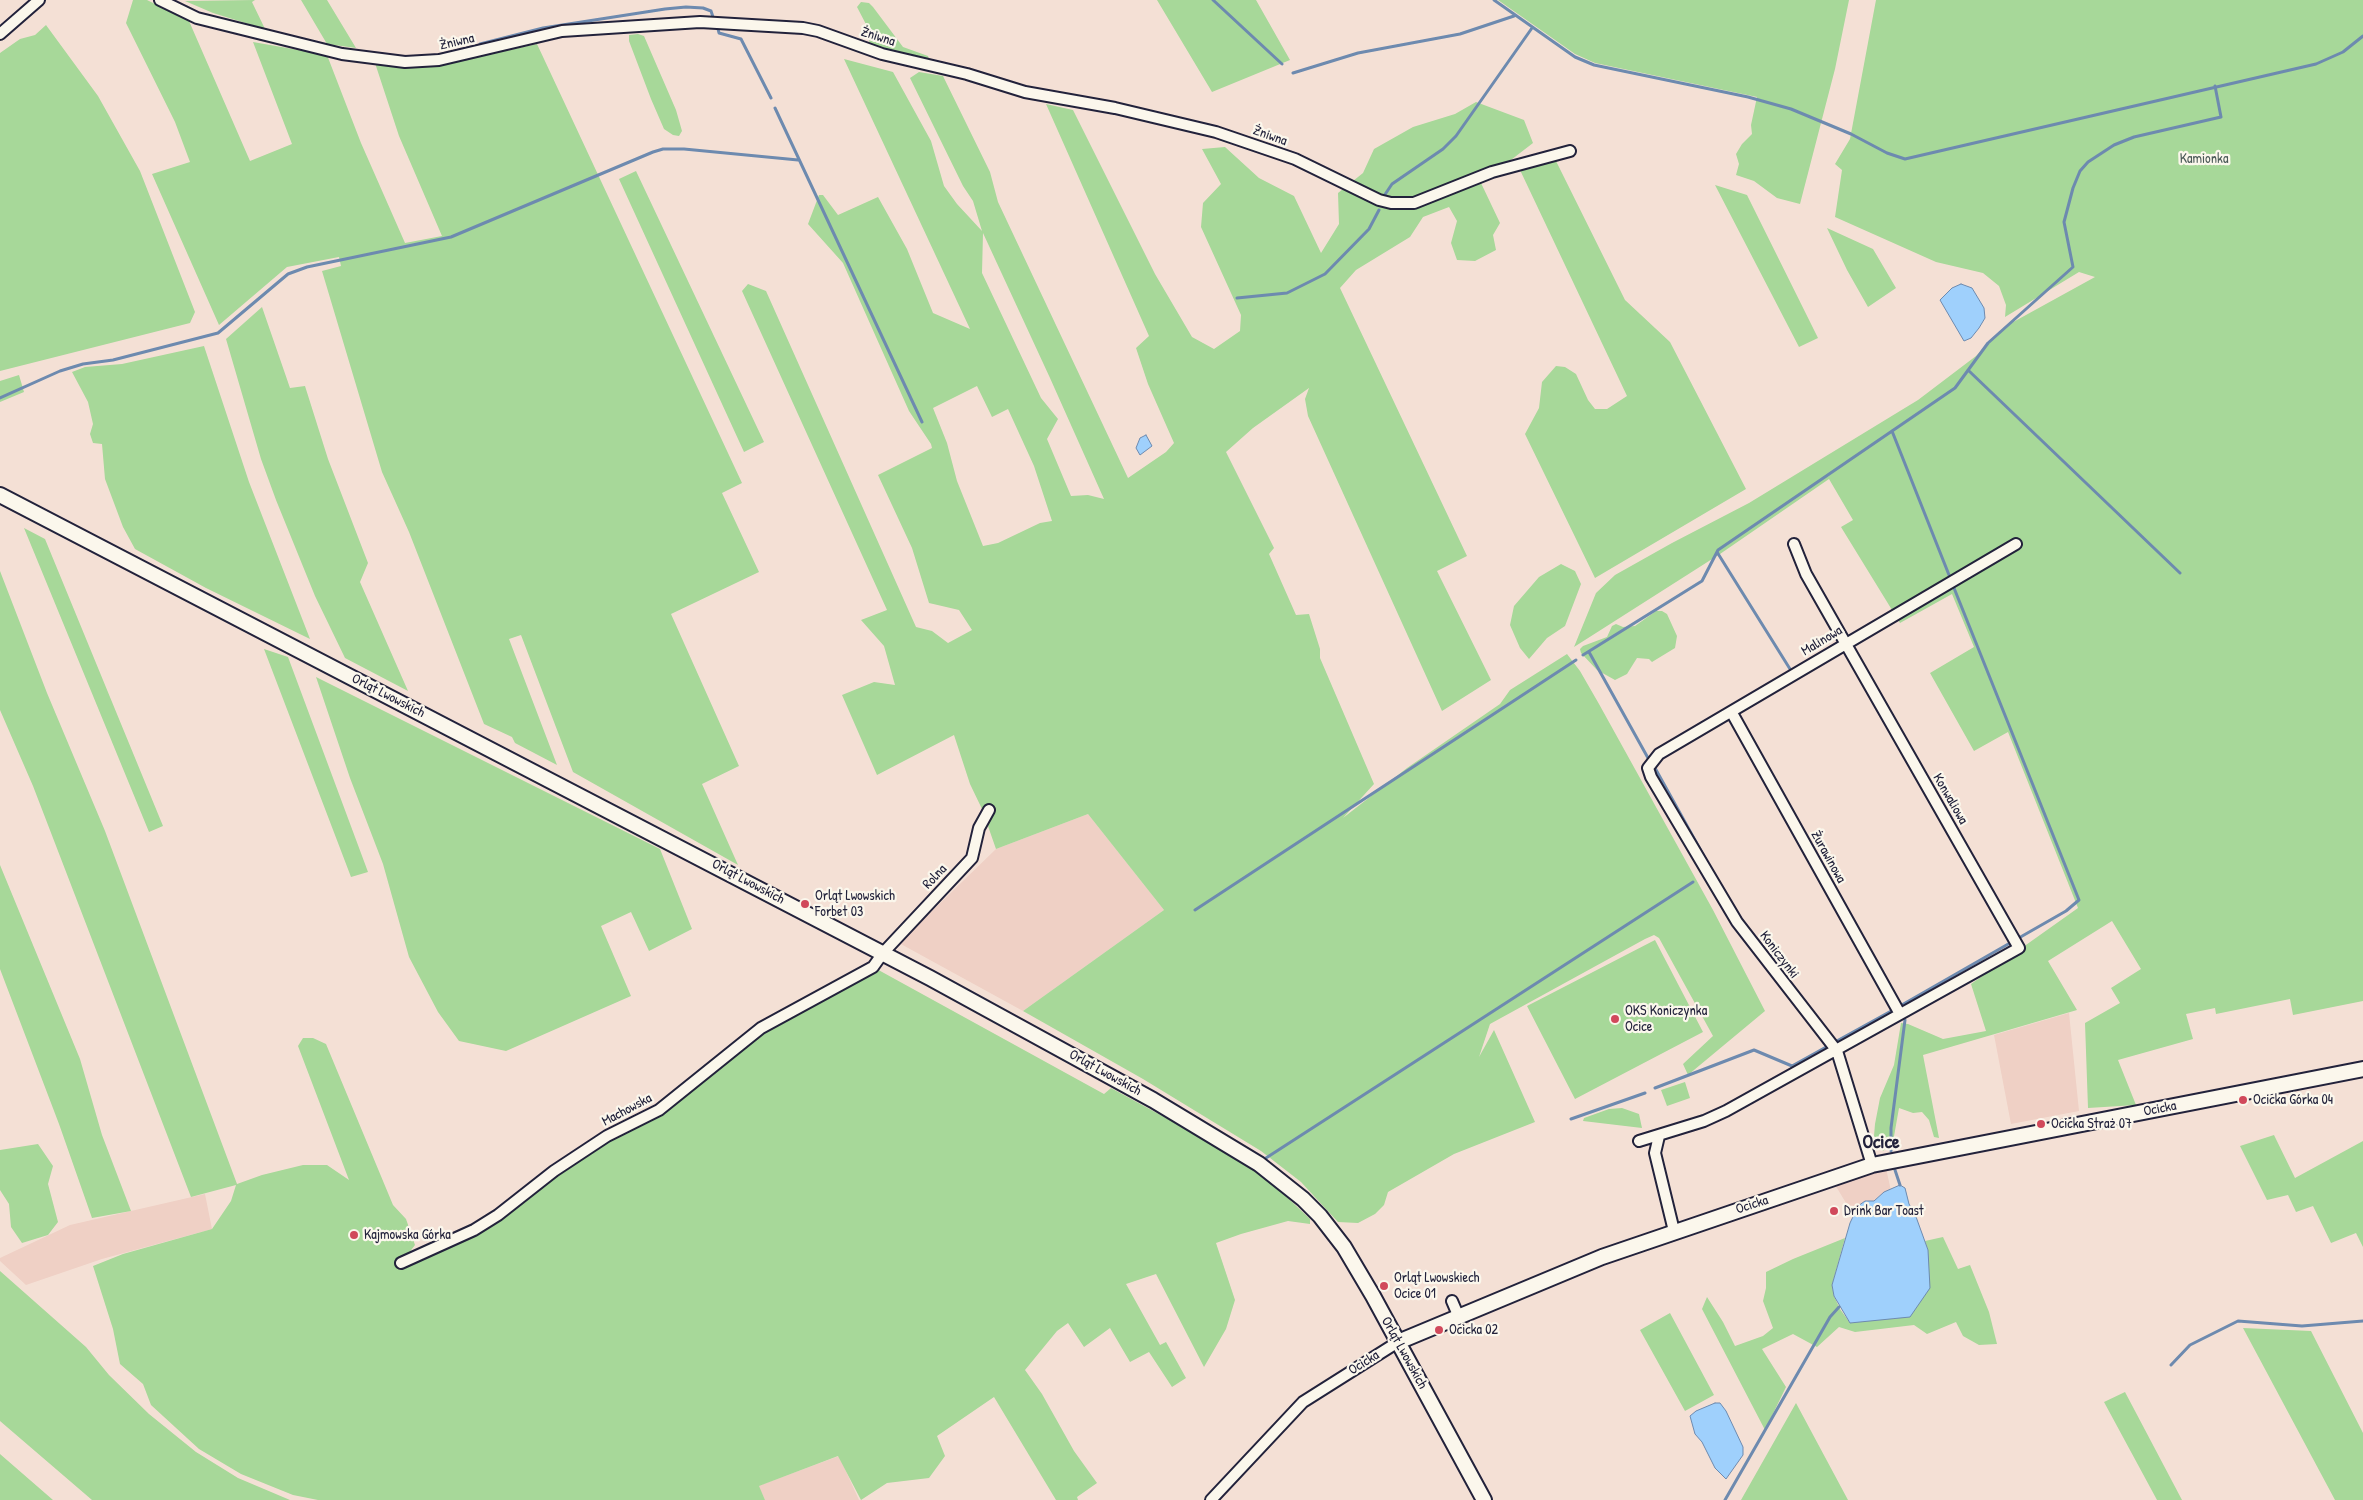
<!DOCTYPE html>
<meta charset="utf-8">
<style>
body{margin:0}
canvas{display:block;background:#f4e0d5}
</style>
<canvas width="2363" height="1500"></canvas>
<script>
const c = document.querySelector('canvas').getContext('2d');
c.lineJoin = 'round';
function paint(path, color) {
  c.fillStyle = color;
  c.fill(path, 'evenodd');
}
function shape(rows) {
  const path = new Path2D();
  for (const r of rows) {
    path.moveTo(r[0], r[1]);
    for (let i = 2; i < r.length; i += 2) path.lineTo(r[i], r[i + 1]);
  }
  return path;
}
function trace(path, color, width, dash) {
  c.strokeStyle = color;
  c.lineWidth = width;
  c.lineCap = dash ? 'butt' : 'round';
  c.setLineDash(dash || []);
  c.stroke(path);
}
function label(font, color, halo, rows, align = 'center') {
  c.font = font + ' "Patrick Hand",sans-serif';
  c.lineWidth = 4.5;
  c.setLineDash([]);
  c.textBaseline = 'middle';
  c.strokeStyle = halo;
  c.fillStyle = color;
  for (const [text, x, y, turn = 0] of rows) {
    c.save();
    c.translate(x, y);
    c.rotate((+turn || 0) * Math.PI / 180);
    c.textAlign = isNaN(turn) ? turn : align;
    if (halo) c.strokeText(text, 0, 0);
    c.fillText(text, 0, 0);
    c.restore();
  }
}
paint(shape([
 [1088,814,1164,910,1023,1011,899,943,996,849],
 [2069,1013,2079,1111,2011,1124,1994,1035],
 [1886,1168,1891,1191,1884,1192,1874,1201,1865,1201,1858,1206,1849,1208,1834,1183],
 [205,1194,212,1229,102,1259,26,1285,0,1261,0,1258,70,1225],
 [839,1456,859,1500,765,1500,758,1486]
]), '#efd0c5');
paint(shape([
 [133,0,147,0,189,21,250,161,292,144,253,42,327,55,361,143,405,243,442,236,399,136,375,63,420,67,446,64,537,44,742,483,722,493,759,572,671,614,739,766,702,784,738,865,573,772,521,635,509,639,557,765,515,743,512,737,484,724,409,532,382,472,322,271,341,266,339,257,287,267,219,325,152,174,190,162,175,122,126,23],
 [255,0,252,2,265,29,213,13,185,1],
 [301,0,327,0,356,48,327,44],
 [1157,0,1256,0,1290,60,1212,92],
 [1498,0,1849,0,1835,69,1800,204,1777,198,1754,181,1736,175,1739,164,1736,154,1742,144,1752,134,1751,125,1757,97,1595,63,1575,54],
 [1876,0,2363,0,2363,1001,2293,1015,2290,999,2216,1014,2215,1008,2186,1014,2193,1039,2118,1060,2136,1105,2088,1108,2085,1023,2120,1003,2111,988,2141,969,2112,921,2048,961,2077,1010,1923,1055,1939,1138,1934,1137,1929,1120,1922,1112,1913,1113,1899,1108,1893,1142,1883,1151,1874,1136,1875,1124,1880,1098,1894,1065,1901,1023,1908,1024,1943,1039,1986,1031,1971,984,2078,908,2008,732,1974,751,1930,673,1974,647,1952,594,1900,623,1841,527,1853,520,1829,479,1720,554,1574,647,1596,593,1615,575,1672,543,1749,503,1918,400,1976,356,2006,326,2095,277,2079,272,2005,317,2006,305,1999,286,1983,273,1936,262,1835,217,1842,170,1835,164,1850,139],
 [861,2,869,3,873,7,903,47,928,56,930,62,869,45,870,32,857,7],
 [46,25,98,96,140,171,195,312,190,323,0,371,0,53,20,39,35,35],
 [638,34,644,36,676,110,682,131,679,136,673,135,664,129,651,99,629,41,629,35],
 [844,59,893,72,931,141,944,186,957,204,982,231,973,201,963,186,910,78,919,72,943,76,990,172,998,202,1128,478,1166,452,1174,443,1148,384,1136,348,1149,336,1046,104,1073,110,1155,274,1192,337,1214,349,1240,331,1241,315,1201,227,1203,203,1221,184,1202,149,1225,147,1259,178,1294,196,1321,253,1339,224,1338,193,1363,173,1374,149,1413,127,1455,114,1476,102,1524,120,1533,143,1481,183,1500,223,1493,235,1496,250,1475,261,1457,260,1451,243,1457,221,1449,207,1423,217,1410,237,1356,270,1340,288,1467,556,1437,571,1491,680,1442,711,1308,416,1305,399,1309,388,1253,428,1226,452,1274,548,1269,554,1296,615,1309,614,1320,649,1320,658,1374,784,1343,818,1407,768,1500,704,1510,690,1567,654,1580,671,1599,704,1713,910,1765,1011,1688,1075,1683,1064,1713,1036,1659,938,1654,935,1645,939,1490,1024,1479,1057,1494,1030,1535,1122,1454,1154,1388,1192,1384,1205,1375,1214,1358,1223,1338,1222,1301,1182,1261,1151,1143,1079,1023,1011,1164,910,1088,814,996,849,982,809,970,784,954,735,877,775,842,695,874,682,895,685,884,646,861,620,887,610,742,291,748,284,766,291,916,627,932,631,948,643,972,630,959,610,929,603,912,548,878,475,932,448,931,444,909,411,843,263,808,224,819,195,823,195,838,215,878,197,907,249,933,313,970,329],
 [983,233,1050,378,1104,499,1088,495,1071,496,1047,439,1058,419,1041,398,982,273],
 [977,386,992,417,1008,409,1034,466,1052,521,1040,523,998,543,983,546,957,481,947,443,933,408],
 [1556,161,1625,300,1670,342,1746,489,1595,578,1525,434,1539,408,1542,382,1556,366,1565,367,1576,374,1588,400,1595,409,1607,409,1627,396,1520,170],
 [636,171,764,442,744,452,619,179],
 [1715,185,1747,195,1818,338,1799,347],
 [1827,228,1873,249,1896,288,1868,307,1847,270],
 [262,307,290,388,305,386,328,459,368,563,360,582,408,691,345,658,315,596,276,500,261,459,226,339],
 [204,346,249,482,310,639,206,588,135,549,123,527,105,479,102,444,93,443,90,434,93,424,88,402,72,372,85,367,122,364],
 [19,375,24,392,0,402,0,381],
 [24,528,45,539,163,826,149,832],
 [1561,564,1575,571,1581,584,1565,626,1547,638,1529,659,1520,648,1510,625,1514,606,1539,577],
 [0,571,47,693,105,831,237,1184,262,1175,303,1165,327,1165,349,1180,298,1046,303,1038,313,1038,326,1044,393,1205,406,1219,415,1245,402,1262,463,1235,554,1171,659,1110,761,1028,873,967,1104,1094,1111,1088,1221,1148,1272,1183,1310,1219,1310,1224,1288,1221,1241,1234,1216,1243,1235,1300,1226,1329,1204,1367,1156,1274,1126,1284,1160,1345,1166,1342,1186,1378,1172,1387,1149,1352,1130,1362,1110,1328,1084,1347,1068,1323,1057,1331,1025,1370,1042,1394,1074,1451,1097,1483,1077,1497,1078,1500,1056,1500,994,1397,937,1436,945,1456,929,1478,887,1483,861,1500,838,1456,759,1486,765,1500,318,1500,293,1495,241,1474,199,1449,151,1405,143,1384,120,1364,113,1329,93,1266,123,1254,212,1229,231,1201,236,1185,191,1197,33,786,0,710],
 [1656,611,1662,611,1667,614,1677,636,1675,648,1652,662,1649,659,1637,658,1627,674,1615,680,1597,670,1581,653,1580,649,1583,646,1607,637,1612,626,1616,624,1623,627,1635,626],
 [264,649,288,657,368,872,351,877],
 [316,677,660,849,692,929,649,951,631,912,601,926,631,996,506,1051,459,1041,438,1012,409,957,383,864,350,778],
 [0,865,80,1059,102,1135,131,1211,92,1218,59,1124,0,969],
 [1655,940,1703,1032,1575,1099,1527,1006],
 [1685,1082,1690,1098,1667,1106,1661,1090],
 [1622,1108,1639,1114,1642,1128,1583,1121,1584,1118,1609,1109],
 [2274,1135,2295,1178,2363,1141,2363,1247,2356,1233,2331,1243,2313,1206,2296,1212,2288,1195,2267,1200,2240,1146],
 [38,1144,53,1166,48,1184,58,1222,48,1235,22,1243,11,1227,9,1204,0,1190,0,1150],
 [1943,1237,1958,1269,1970,1265,1989,1312,1997,1344,1979,1345,1963,1336,1956,1322,1927,1334,1914,1325,1855,1332,1839,1327,1817,1347,1793,1334,1762,1349,1786,1387,1765,1430,1702,1309,1707,1297,1723,1322,1735,1346,1763,1336,1773,1328,1763,1301,1766,1288,1766,1272,1793,1259,1845,1238,1832,1285,1834,1296,1840,1309,1850,1323,1885,1318,1896,1319,1928,1250,1925,1241],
 [0,1271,86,1347,109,1375,149,1414,196,1452,238,1478,290,1500,92,1500,0,1421],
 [1670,1313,1714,1395,1685,1411,1640,1330],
 [2243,1328,2311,1331,2363,1433,2363,1500,2335,1500],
 [2125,1392,2182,1500,2157,1500,2104,1402],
 [1796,1403,1848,1500,1741,1500],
 [0,1454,53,1500,0,1500]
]), '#a7d899');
const water = shape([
 [1961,284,1972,288,1984,308,1985,318,1979,328,1971,338,1964,341,1940,300,1952,288,1961,284],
 [1146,435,1152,446,1140,455,1136,448,1140,438,1146,435],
 [1900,1185,1905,1188,1909,1204,1915,1214,1928,1250,1930,1288,1910,1317,1850,1323,1834,1296,1832,1285,1850,1223,1858,1206,1865,1201,1874,1201,1884,1192,1900,1185],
 [1715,1403,1720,1403,1726,1411,1743,1447,1743,1455,1726,1479,1715,1468,1702,1442,1695,1434,1690,1416,1696,1411,1715,1403]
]);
paint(water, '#9fd0fc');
trace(water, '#6d8aaf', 1);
trace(shape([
 [1213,0,1282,64],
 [1494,0,1575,57,1594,65,1748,97,1791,109,1851,134,1887,153,1905,159,2316,64,2343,52,2363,36],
 [718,29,719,33,741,39,771,98],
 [480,44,543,28,665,9,686,7,703,8,711,11,713,17],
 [1293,73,1358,53,1460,34,1514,16],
 [775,108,922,422],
 [1384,196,1392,184,1443,149,1456,136,1532,28],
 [1237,298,1287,293,1325,274,1369,229,1379,210],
 [1968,370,2180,573],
 [0,398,60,371,83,364,113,360,218,333,288,274,307,267,451,237,653,152,663,149,684,149,798,160],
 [1892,431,1949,575],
 [1717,552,1790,669],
 [1954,588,2079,900,2066,911,2017,939],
 [1589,652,1648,758],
 [1583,655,1702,581,1718,550,1955,388,1988,343,2073,267,2064,222,2073,188,2080,171,2088,162,2114,145,2134,137,2221,117,2215,86],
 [1655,768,1706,860],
 [1195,910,1576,660],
 [1900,1006,2010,943],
 [1835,1042,1893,1010],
 [1655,1088,1754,1050,1792,1066,1828,1046],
 [1571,1119,1645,1093],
 [1891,1151,1891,1128,1905,1020],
 [1266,1158,1693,882],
 [1895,1170,1900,1185],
 [2171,1365,2190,1345,2238,1321,2302,1326,2363,1321],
 [1725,1500,1830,1317,1839,1307]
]), '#6d8aaf', 3);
const street = shape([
 [160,0,197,18,342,54,405,62,439,60,562,31,700,22,803,28,818,31,882,54,967,74,1025,92,1115,108,1216,132,1295,159,1379,200,1391,203,1414,203,1492,172,1570,151],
 [0,34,39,0],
 [1732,713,1900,1014],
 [1659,1136,1655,1153,1674,1231],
 [1639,1141,1704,1121,1726,1111,2019,948,1806,574,1794,544],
 [1872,1165,1837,1051,1737,922,1651,777,1648,768,1659,754,2016,544],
 [401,1263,474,1230,498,1215,554,1171,607,1136,659,1110,761,1028,873,967,883,953,972,858,979,828,989,810],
 [1452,1301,1458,1315],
 [1211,1500,1303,1402,1398,1342]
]);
const secondary = shape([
 [0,495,930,978,1153,1100,1259,1164,1303,1199,1320,1216,1344,1247,1373,1296,1484,1500],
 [1398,1342,1602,1257,1872,1165,2363,1069]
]);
trace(street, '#22223b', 14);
trace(secondary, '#22223b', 18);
trace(street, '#fbf7ec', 10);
trace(secondary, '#fbf7ec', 14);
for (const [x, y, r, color] of [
 [805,904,5,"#d1495b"],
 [1615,1019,5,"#d1495b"],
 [2243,1100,5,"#d1495b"],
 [2041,1124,5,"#d1495b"],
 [1834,1211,5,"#d1495b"],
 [354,1235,5,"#d1495b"],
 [1384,1286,5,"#d1495b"],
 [1439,1330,5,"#d1495b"]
]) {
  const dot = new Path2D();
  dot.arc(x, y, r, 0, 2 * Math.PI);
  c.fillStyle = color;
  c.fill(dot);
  trace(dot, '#fbf7ec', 2);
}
label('14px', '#22223b', '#fbf7ec', [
 ["Żniwna",878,37,18],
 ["Żniwna",457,42,-13],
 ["Żniwna",1270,136,20],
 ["Malinowa",1822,641,-31],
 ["Orląt Lwowskich",388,696,27],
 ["Konwaliowa",1950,799,60],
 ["Żurawinowa",1828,857,61],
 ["Rolna",935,877,-47],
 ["Orląt Lwowskich",748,882,28],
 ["Koniczynki",1779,955,53],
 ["Orląt Lwowskich",1105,1073,29],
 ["Ocicka",2160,1109,-11],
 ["Machowska",627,1110,-28],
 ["Ocicka",1752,1205,-18],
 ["Orląt Lwowskich",1404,1353,61],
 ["Ocicka",1364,1363,-32]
]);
label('14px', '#4a5957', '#fbf7ec', [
 ["Kamionka",2204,159]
]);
label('14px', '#22223b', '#fbf7ec', [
 ["Orląt Lwowskich",815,896],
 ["Forbet 03",815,912],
 ["OKS Koniczynka",1625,1011],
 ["Ocice",1625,1027],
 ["Ocicka Górka 04",2253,1100],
 ["Ocicka Straż 07",2051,1124],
 ["Drink Bar Toast",1844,1211],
 ["Kajmowska Górka",364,1235],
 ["Orląt Lwowskiech",1394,1278],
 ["Ocice 01",1394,1294],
 ["Ocicka 02",1449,1330]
], 'left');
label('bold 19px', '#22223b', '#fbf7ec', [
 ["Ocice",1881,1143]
]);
</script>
